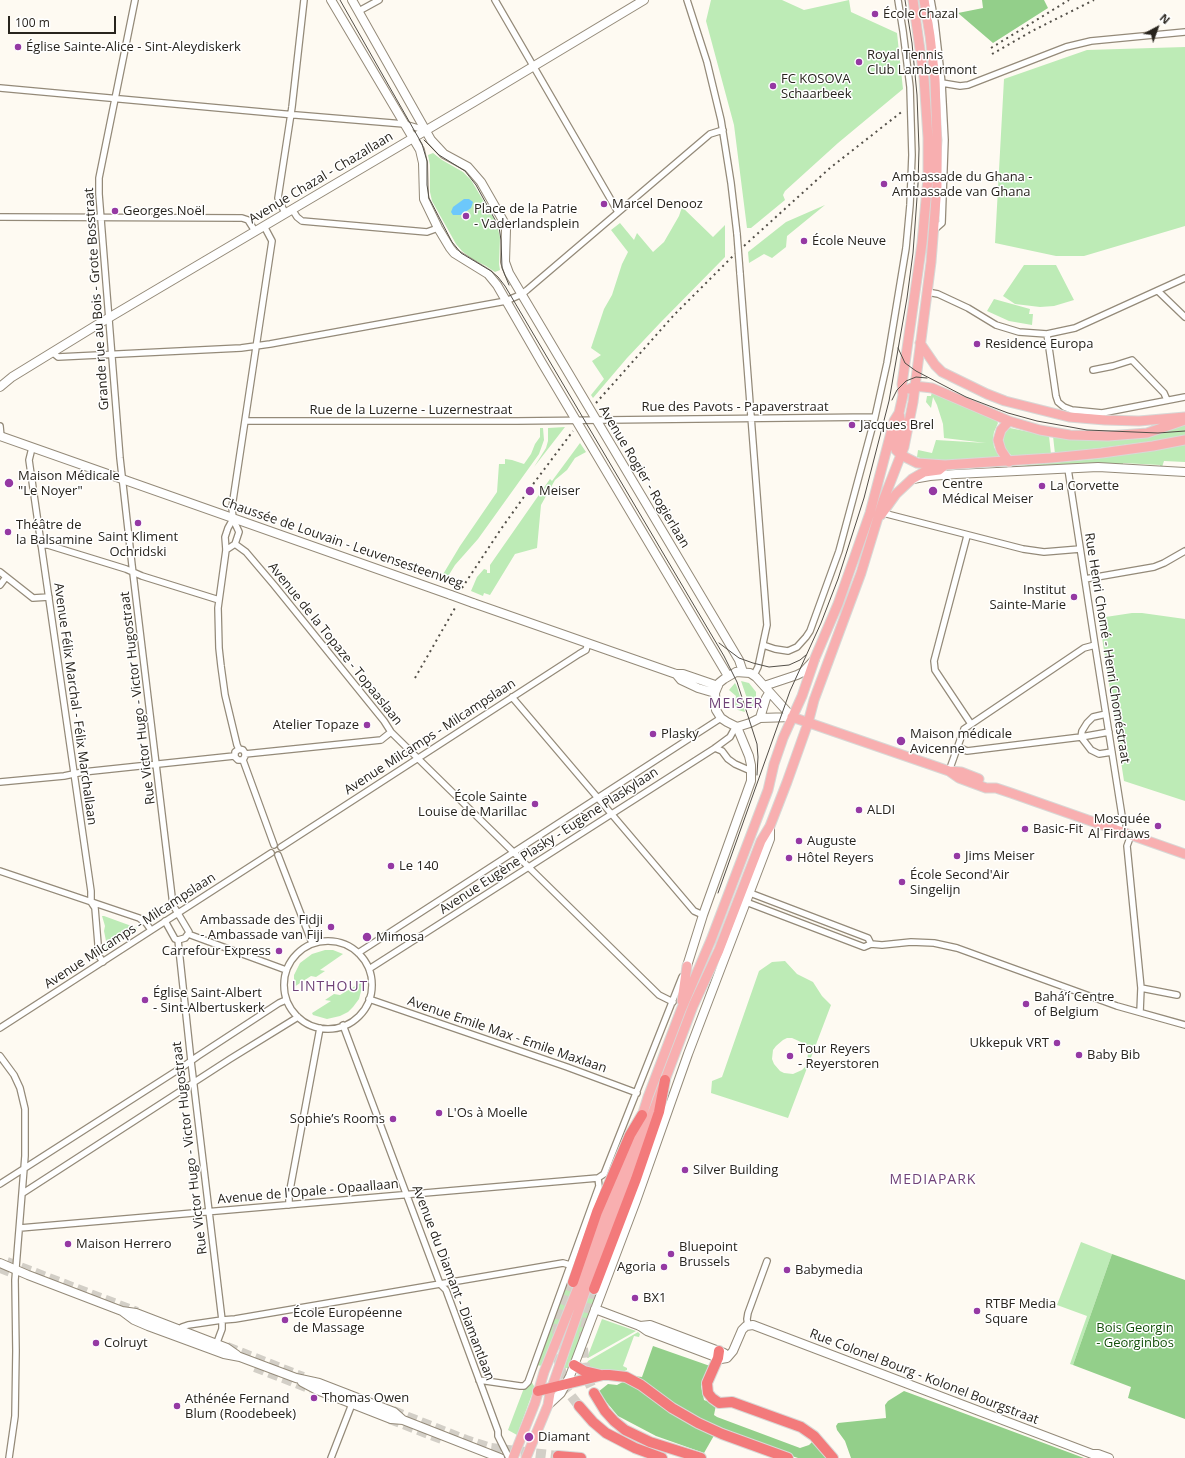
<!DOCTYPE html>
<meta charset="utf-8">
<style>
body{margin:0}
#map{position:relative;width:1185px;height:1458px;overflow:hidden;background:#fefaf2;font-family:"Open Sans",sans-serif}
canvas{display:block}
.north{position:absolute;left:1137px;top:8px;width:40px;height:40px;-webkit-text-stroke:3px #fff;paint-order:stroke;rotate:41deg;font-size:11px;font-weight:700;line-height:16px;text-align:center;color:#28241d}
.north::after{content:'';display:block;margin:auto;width:14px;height:18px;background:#28241d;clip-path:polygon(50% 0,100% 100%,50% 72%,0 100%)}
.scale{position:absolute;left:8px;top:16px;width:108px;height:18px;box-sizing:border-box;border:2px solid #28241d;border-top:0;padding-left:5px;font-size:12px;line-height:14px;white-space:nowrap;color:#28241d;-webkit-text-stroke:3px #fff;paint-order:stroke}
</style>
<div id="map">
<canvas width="1185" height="1458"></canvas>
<div class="north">N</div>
<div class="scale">100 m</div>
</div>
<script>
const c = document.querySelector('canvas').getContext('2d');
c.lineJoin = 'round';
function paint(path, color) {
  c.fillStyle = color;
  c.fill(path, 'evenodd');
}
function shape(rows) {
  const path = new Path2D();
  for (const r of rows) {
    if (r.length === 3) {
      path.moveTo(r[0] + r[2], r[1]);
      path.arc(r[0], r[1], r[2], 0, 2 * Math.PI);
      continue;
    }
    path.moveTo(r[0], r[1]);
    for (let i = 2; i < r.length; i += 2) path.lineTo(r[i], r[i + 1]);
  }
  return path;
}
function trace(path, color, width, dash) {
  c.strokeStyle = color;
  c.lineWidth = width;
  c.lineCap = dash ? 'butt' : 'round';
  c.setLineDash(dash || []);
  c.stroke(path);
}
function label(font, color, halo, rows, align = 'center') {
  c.font = font + ' "Open Sans",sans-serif';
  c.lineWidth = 3;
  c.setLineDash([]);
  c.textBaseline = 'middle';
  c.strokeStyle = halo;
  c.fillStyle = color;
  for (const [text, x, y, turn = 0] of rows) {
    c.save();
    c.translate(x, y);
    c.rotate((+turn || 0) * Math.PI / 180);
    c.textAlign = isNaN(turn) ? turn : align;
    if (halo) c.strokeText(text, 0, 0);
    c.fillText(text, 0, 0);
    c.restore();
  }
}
paint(shape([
 [711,0,782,0,804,10,849,0,851,12,897,33,903,89,838,143,785,191,783,195,785,200,751,228,747,228,734,125,706,21],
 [1185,47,1185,226,1084,256,1056,256,995,243,1004,79,1087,50],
 [433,153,442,160,463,172,471,180,496,222,500,237,499,264,500,270,495,272,486,266,472,259,462,251,456,244,432,201,430,192,430,165,428,155],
 [825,205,787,236,786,247,772,258,764,254,749,263,748,252,786,222],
 [682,207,713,237,725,225,725,257,660,323,627,358,593,398,591,395,604,379,592,361,601,355,591,348,604,309,612,295,622,264,628,252,611,230,620,223,634,240,637,233,653,252,664,242,679,216],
 [1024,265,1056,265,1074,300,1054,306,1040,307,1015,304,1003,296],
 [994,299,1030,309,1029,314,1033,314,1032,325,1009,321,987,311],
 [932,392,997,421,998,423,994,432,993,438,994,447,999,456,998,458,952,461,927,460,917,457,918,450,932,453,936,440,986,443,944,438,943,424,937,405,933,397,931,408,926,402,927,396,931,396],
 [1185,424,1185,435,1154,441,1055,454,1053,436,1105,439,1156,435],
 [565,427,534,467,546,448,548,441,548,428],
 [540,428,543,428,544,440,539,454,478,539,455,565,447,578,442,581,439,581,460,546,497,492,499,464,505,464,505,459,512,460,524,464,531,454,535,444,540,437],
 [1010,428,1049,436,1051,454,1016,457,1012,456,1006,450,1003,442,1005,431],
 [580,443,586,452,575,458,567,470,555,480,541,505,537,548,515,554,490,595,484,593,483,596,471,591,477,577,484,569,487,570,487,573,490,573,490,565,550,479,552,481],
 [1185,445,1185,462,1164,461,1162,467,1160,467,1160,465,1123,463,1123,465,1033,467,1017,466,1094,459],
 [1132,613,1142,613,1185,619,1185,801,1124,781,1099,618],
 [741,681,749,683,756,692,756,701,751,710],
 [735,683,737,687,745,712,738,710,734,706,736,696,729,690],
 [102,916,104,916,137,928,137,930,116,943,115,942,114,942,114,944,106,949,106,941,104,931,105,926],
 [325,950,333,950,343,954,320,970,325,971,316,977,311,976,294,987,294,975,300,963,312,954],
 [785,961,797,974,813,982,822,996,831,1005,788,1118,711,1093,712,1081,722,1077,759,971,772,962],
 [787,1038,792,1038,801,1042,804,1045,808,1053,807,1063,805,1067,802,1070,793,1074,784,1073,780,1071,774,1064,772,1059,773,1050,776,1046,783,1040],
 [362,982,361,991,359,999,353,1007,348,1012,340,1016,327,1019,313,1015,312,1013,331,1001,325,1000,334,994,340,995],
 [1081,1242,1112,1254,1073,1365,1070,1364,1087,1316,1057,1305],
 [570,1280,576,1283,543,1366,536,1365,564,1289,567,1290],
 [591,1288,599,1291,570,1368,564,1368],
 [602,1319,636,1331,588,1358,587,1358],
 [638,1332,640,1334,639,1337,634,1336,623,1366,627,1368,627,1370,622,1372,594,1371,585,1368,588,1361],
 [531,1381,534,1386,534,1389,517,1435,508,1430,524,1388]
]), '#bdebb6');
paint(shape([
 [982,0,1044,0,1048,8,993,43,958,13,983,8],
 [1112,1254,1185,1280,1185,1419,1128,1398,1131,1387,1073,1365],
 [653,1346,710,1366,701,1386,704,1400,716,1405,714,1415,717,1417,800,1448,809,1445,814,1440,831,1458,798,1458,716,1432,704,1453,656,1436,618,1416,598,1392,608,1384,617,1385,634,1376,642,1377],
 [904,1391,1084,1458,851,1458,845,1441,837,1430,836,1426,838,1423,886,1418,885,1405,888,1401]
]), '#93cf8a');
paint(shape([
 [464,199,469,199,473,202,471,208,461,215,453,215,451,212,453,207]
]), '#6dc8fb');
trace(shape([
 [7,1262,137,1312],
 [0,1268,19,1275],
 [573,1282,559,1319,557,1335,557,1352,565,1388,579,1406],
 [594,1289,584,1333,583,1348,586,1376,594,1393],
 [227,1347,303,1377],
 [255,1367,311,1389],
 [393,1411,466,1440,491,1448,558,1456],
 [390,1419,444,1440]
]), '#d3cfc7', 10, [10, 5]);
const street = shape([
 [135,0,99,178,99,194,120,458,132,565,173,905,189,932,188,934],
 [495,0,618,212],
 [687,0,707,62,721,120,731,183,737,234],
 [931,0,935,22,942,83,945,140,942,223,934,230],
 [359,11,379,0],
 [942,83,960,86,968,85,1066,47,1091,41,1185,32],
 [0,88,284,114,404,124,425,130],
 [292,209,297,217,302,221,427,232,438,228],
 [285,213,278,198,292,107,304,0],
 [0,217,242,218,248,220,255,231],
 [740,273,767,625,758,667,754,675],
 [1158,291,1185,317],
 [927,292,938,294,968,308,996,325,1019,332,1047,334,1075,328,1185,278],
 [1047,334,1056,396,1058,402,1064,407,1072,410,1102,413,1185,397],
 [52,352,58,357,241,348,270,344,506,301,522,294,527,290,710,134,723,130],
 [1093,370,1113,366,1132,360,1164,393,1167,400],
 [245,421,517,421,875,417],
 [0,426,1,437],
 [32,448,29,460,91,891,91,902,95,908,99,956,103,962],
 [1068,469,1095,645,1122,816,1118,830],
 [883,513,1023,549,1044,552,1080,549],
 [233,519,228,528,225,537,226,550,218,608,219,648,221,666,225,695,237,745,239,749,243,750,245,753,245,756,243,760,274,845],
 [967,536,934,661,935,670,971,724],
 [235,544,246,552,274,585,384,721,391,732,659,995,673,1002],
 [41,545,48,545,126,569,142,576,219,600],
 [226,550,235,544,239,532,233,519,232,507,272,241,264,226],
 [0,572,33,598,49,597],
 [1085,579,1154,567,1164,563,1185,551],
 [0,585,6,577],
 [763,645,775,649,788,651,797,647,806,637,810,631,839,551,875,417,887,363,906,248,910,205,912,155,910,87,903,31,898,0],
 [512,697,694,911,703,915],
 [1106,714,1093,717,1087,723,1082,731,1081,737,1091,750,1099,754,1112,752],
 [958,747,967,751,1081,737,1109,732],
 [715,748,722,751,728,759,735,764,751,771],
 [239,749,235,752,235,757,238,760,243,760],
 [245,754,381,740,391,732],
 [949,771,964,729,1084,648,1095,645],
 [0,782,64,776,83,772,234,756],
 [1131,835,1127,846,1141,988,1140,1012],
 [281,847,579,654,586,650,588,643],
 [278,855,312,943],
 [0,871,139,918,146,923,151,930],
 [750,893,868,938,871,944],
 [746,902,864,947,871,944,882,945,911,942,934,943,957,948,1117,1006,1185,1025],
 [165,921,175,939,178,940],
 [188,934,286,970],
 [178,940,191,1061,222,1320,222,1329,216,1345],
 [178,940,185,938,188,934],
 [328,985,44],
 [358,953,721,718],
 [369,969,715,748,730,737,736,726],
 [1141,988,1177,995],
 [369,999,567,1067,637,1093],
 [343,1025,440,1284,446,1290,498,1431,498,1436,509,1458],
 [0,1028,271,853],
 [0,1056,14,1075,20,1088,25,1109,25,1156,15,1280,16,1351,15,1416,9,1458],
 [0,1184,184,1066,198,1056,279,1003,286,1000],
 [23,1193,230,1059,298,1017],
 [289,1205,289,1195,320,1028],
 [20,1228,598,1178,604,1174,682,977],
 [748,1326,747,1319,748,1313,767,1261],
 [181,1332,182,1327,188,1325,222,1320,235,1319,563,1263,570,1265],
 [479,1380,520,1386,524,1386,528,1382,599,1186,598,1178],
 [331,1458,352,1404]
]);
const secondary = shape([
 [331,0,420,150,423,163,424,199,438,228,450,248,454,253,488,274,497,285,542,363,728,676],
 [352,0,431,140,444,154,468,167,481,182,505,224,506,229,505,262,509,273,739,660,743,672],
 [0,387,12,377,100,323,474,102,644,0],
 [0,436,451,595],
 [913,479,930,476,956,474,1098,467,1185,472],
 [473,603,676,674,683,674,718,686],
 [736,672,750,673,756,677,792,717,760,718,750,723,737,727,727,722,721,718,716,710,715,693,719,683,724,679,736,672],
 [676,674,681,680,698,688,715,693],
 [764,686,797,675,803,672,815,659],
 [760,718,766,698,769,693],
 [687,966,703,915,751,781,751,765,749,756,737,727],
 [0,1263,28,1275,122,1311,136,1313,227,1348,237,1355],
 [595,1309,640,1326,647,1331,721,1359,727,1358,733,1351,742,1330,746,1326,753,1325,1092,1454,1098,1454,1109,1458],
 [122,1311,134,1320,148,1326,224,1354,240,1357,296,1378,319,1383,394,1412,403,1420],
 [640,1326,650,1325,724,1353],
 [302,1382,317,1390,391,1419,403,1420,500,1458],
 [548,1405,561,1393,570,1376,636,1201,688,1054,770,839,770,826]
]);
const primary = shape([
 [920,343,935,365,942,372,987,394,1005,401,1069,417,1105,420,1139,421,1185,417],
 [909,389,915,386,932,388,1009,421,1040,430,1070,435,1108,436,1147,433,1185,420],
 [899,413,901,423,895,447,896,450,901,455,917,463,945,465,1051,458,1102,453,1153,446,1185,440],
 [1009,462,1001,450,998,440,1001,430,1009,421],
 [881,515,896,494,912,479,924,472,939,470,945,465],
 [792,717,949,771,959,778,986,788,996,788,1011,793,1185,854],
 [949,771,961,772,979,779],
 [682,1001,687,966],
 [513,1458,535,1403,544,1372,579,1285,635,1138,648,1097,681,1010,711,940,768,790,774,764,783,738,802,696,815,658,838,604,870,513,894,421,899,413,903,395,902,384,922,243,928,178,928,138,924,78,913,0],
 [526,1458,548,1405,550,1393,587,1286,693,1006,719,950,761,841,770,826,787,782,808,723,814,700,861,573,883,501,904,447,913,402,931,262,937,186,937,139,935,80,930,36,924,0]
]);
const highway = shape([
 [573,1282,597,1212,630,1135,642,1115],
 [594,1289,636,1179,659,1112,665,1080],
 [719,1351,718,1358,707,1383,708,1393,712,1398,719,1403,732,1402,801,1427,814,1436,833,1458],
 [574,1365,584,1371,601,1375],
 [538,1391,603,1375,609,1375,626,1377,641,1385,672,1408,698,1423,722,1434,788,1458],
 [594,1393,605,1411,614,1421,625,1430,650,1442,701,1458],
 [579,1406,593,1422,606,1433,635,1448,662,1458],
 [558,1456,581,1458]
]);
trace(street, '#948a79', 8);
trace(secondary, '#948a79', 10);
trace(primary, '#d8d8d6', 11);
trace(highway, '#d8d8d6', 12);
trace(street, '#fff', 5.5);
trace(secondary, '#fff', 8);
trace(primary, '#f8afb0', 9);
trace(highway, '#f37a7b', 10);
trace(shape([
 [340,0,422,144,427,161,427,185,429,198,452,242,461,253,491,271,498,277,505,286,724,656,737,682,757,744,758,757,757,775],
 [424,140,439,155,465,171,476,185,499,227,501,240,502,268,509,285],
 [898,348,905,363,916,371,966,397,1008,413,1037,421,1087,430,1158,433,1185,431],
 [892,400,897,390,906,381,916,377,927,378],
 [719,643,739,658,753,663,769,667,789,665,800,660,806,655],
 [718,893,790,691,821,623,838,579,864,498,889,401,907,298,913,253,918,184,919,149,917,95,912,43,905,0]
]), '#534f48', 1);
trace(shape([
 [991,48,1069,0],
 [992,54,1034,30,1094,0],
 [596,403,674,315,734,255,830,168,904,110],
 [462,588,501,529,531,487,573,431],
 [415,678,455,608]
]), '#534f48', 2, [2, 4]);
const streetBridge = shape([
 [737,234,740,273]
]);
const secondaryBridge = shape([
 [451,595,473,603]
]);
trace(streetBridge, '#948a79', 8, []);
trace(secondaryBridge, '#948a79', 10, []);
trace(streetBridge, '#fff', 5.5);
trace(secondaryBridge, '#fff', 8);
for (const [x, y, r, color] of [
 [875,14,4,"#9539a3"],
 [18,47,4,"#9539a3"],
 [859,62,4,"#9539a3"],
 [773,86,4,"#9539a3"],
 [884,184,4,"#9539a3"],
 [604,204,4,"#9539a3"],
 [115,211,4,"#9539a3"],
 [466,216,4,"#9539a3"],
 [804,241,4,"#9539a3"],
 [977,344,4,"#9539a3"],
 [852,425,4,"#9539a3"],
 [9,483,5,"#9539a3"],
 [1042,486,4,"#9539a3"],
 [530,491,5,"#9539a3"],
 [933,491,5,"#9539a3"],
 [138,523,4,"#9539a3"],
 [8,532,4,"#9539a3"],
 [1074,597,4,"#9539a3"],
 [367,725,4,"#9539a3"],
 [653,734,4,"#9539a3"],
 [901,741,5,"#9539a3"],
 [535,804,4,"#9539a3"],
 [859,810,4,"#9539a3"],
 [1158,826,4,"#9539a3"],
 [1025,829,4,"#9539a3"],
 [799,841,4,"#9539a3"],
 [957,856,4,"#9539a3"],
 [789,858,4,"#9539a3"],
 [391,866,4,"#9539a3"],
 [902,882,4,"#9539a3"],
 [331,927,4,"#9539a3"],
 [367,937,5,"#9539a3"],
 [279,951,4,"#9539a3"],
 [145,1000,4,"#9539a3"],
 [1026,1004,4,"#9539a3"],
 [1057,1043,4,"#9539a3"],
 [1079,1055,4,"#9539a3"],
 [790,1056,4,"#9539a3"],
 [439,1113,4,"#9539a3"],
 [393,1119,4,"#9539a3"],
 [685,1170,4,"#9539a3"],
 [68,1244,4,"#9539a3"],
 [671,1254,4,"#9539a3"],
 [664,1267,4,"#9539a3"],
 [787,1270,4,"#9539a3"],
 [635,1298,4,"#9539a3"],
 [977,1311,4,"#9539a3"],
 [285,1320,4,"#9539a3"],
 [96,1343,4,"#9539a3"],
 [314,1398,4,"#9539a3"],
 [177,1406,4,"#9539a3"],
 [529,1437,5,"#9539a3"]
]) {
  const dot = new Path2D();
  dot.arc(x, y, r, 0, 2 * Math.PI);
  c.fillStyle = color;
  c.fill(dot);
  trace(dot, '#fff', 1.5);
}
label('13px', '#28241d', '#fff', [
 ["École Chazal",883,14],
 ["Église Sainte-Alice - Sint-Aleydiskerk",26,47],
 ["Royal Tennis",867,55],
 ["Club Lambermont",867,70],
 ["FC KOSOVA",781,79],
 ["Schaarbeek",781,94],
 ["Ambassade du Ghana -",892,177],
 ["Ambassade van Ghana",892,192],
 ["Marcel Denooz",612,204],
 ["Place de la Patrie",474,209],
 ["- Vaderlandsplein",474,224],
 ["Georges Noël",123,211],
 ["École Neuve",812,241],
 ["Residence Europa",985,344],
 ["Jacques Brel",860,425],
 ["Maison Médicale",18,476],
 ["\"Le Noyer\"",18,491],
 ["Centre",942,484],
 ["Médical Meiser",942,499],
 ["La Corvette",1050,486],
 ["Meiser",539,491],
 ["Théâtre de",16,525],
 ["la Balsamine",16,540],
 ["Saint Kliment",138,537,"center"],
 ["Ochridski",138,552,"center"],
 ["Institut",1066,590,"right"],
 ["Sainte-Marie",1066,605,"right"],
 ["Atelier Topaze",359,725,"right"],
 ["Plasky",661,734],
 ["Maison médicale",910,734],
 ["Avicenne",910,749],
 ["École Sainte",527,797,"right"],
 ["Louise de Marillac",527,812,"right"],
 ["ALDI",867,810],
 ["Mosquée",1150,819,"right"],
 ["Al Firdaws",1150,834,"right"],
 ["Basic-Fit",1033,829],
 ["Auguste",807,841],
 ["Jims Meiser",965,856],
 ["Hôtel Reyers",797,858],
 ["Le 140",399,866],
 ["École Second'Air",910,875],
 ["Singelijn",910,890],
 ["Ambassade des Fidji",323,920,"right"],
 ["- Ambassade van Fiji",323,935,"right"],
 ["Mimosa",376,937],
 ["Carrefour Express",271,951,"right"],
 ["Église Saint-Albert",153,993],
 ["- Sint-Albertuskerk",153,1008],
 ["Bahá’í Centre",1034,997],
 ["of Belgium",1034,1012],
 ["Ukkepuk VRT",1049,1043,"right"],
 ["Tour Reyers",798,1049],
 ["- Reyerstoren",798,1064],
 ["Baby Bib",1087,1055],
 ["L'Os à Moelle",447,1113],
 ["Sophie’s Rooms",385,1119,"right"],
 ["Silver Building",693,1170],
 ["Maison Herrero",76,1244],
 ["Bluepoint",679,1247],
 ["Brussels",679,1262],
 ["Agoria",656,1267,"right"],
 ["Babymedia",795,1270],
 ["BX1",643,1298],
 ["RTBF Media",985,1304],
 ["Square",985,1319],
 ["École Européenne",293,1313],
 ["de Massage",293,1328],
 ["Colruyt",104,1343],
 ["Thomas Owen",322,1398],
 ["Athénée Fernand",185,1399],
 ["Blum (Roodebeek)",185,1414],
 ["Diamant",538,1437]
], 'left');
label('13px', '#28241d', '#fff', [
 ["Avenue Chazal - Chazallaan",321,178,-31],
 ["Grande rue au Bois - Grote Bosstraat",97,299,-94],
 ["Rue des Pavots - Papaverstraat",735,407],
 ["Rue de la Luzerne - Luzernestraat",411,410],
 ["Avenue Rogier - Rogierlaan",644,477,59],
 ["Chaussée de Louvain - Leuvensesteenweg",342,543,19],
 ["Avenue de la Topaze - Topaaslaan",335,644,51],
 ["Rue Henri Chomé - Henri Choméstraat",1107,648,81],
 ["Rue Victor Hugo - Victor Hugostraat",138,698,-97],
 ["Avenue Félix Marchal - Félix Marchallaan",75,704,82],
 ["Avenue Milcamps - Milcampslaan",430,737,-33],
 ["Avenue Eugène Plasky - Eugène Plaskylaan",549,841,-33],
 ["Avenue Milcamps - Milcampslaan",130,931,-33],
 ["Avenue Emile Max - Emile Maxlaan",507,1035,19],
 ["Rue Victor Hugo - Victor Hugostraat",190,1148,-97],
 ["Avenue de l'Opale - Opaallaan",308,1192,-5],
 ["Avenue du Diamant - Diamantlaan",453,1283,69],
 ["Rue Colonel Bourg - Kolonel Bourgstraat",924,1377,21]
]);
label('13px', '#134f0a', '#fff', [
 ["Bois Georgin",1135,1328],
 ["- Georginbos",1135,1343]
]);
c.letterSpacing = '1px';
label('14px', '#704277', '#fff', [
 ["MEISER",736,704],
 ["LINTHOUT",330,987],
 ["MEDIAPARK",933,1180]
]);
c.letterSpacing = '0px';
</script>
